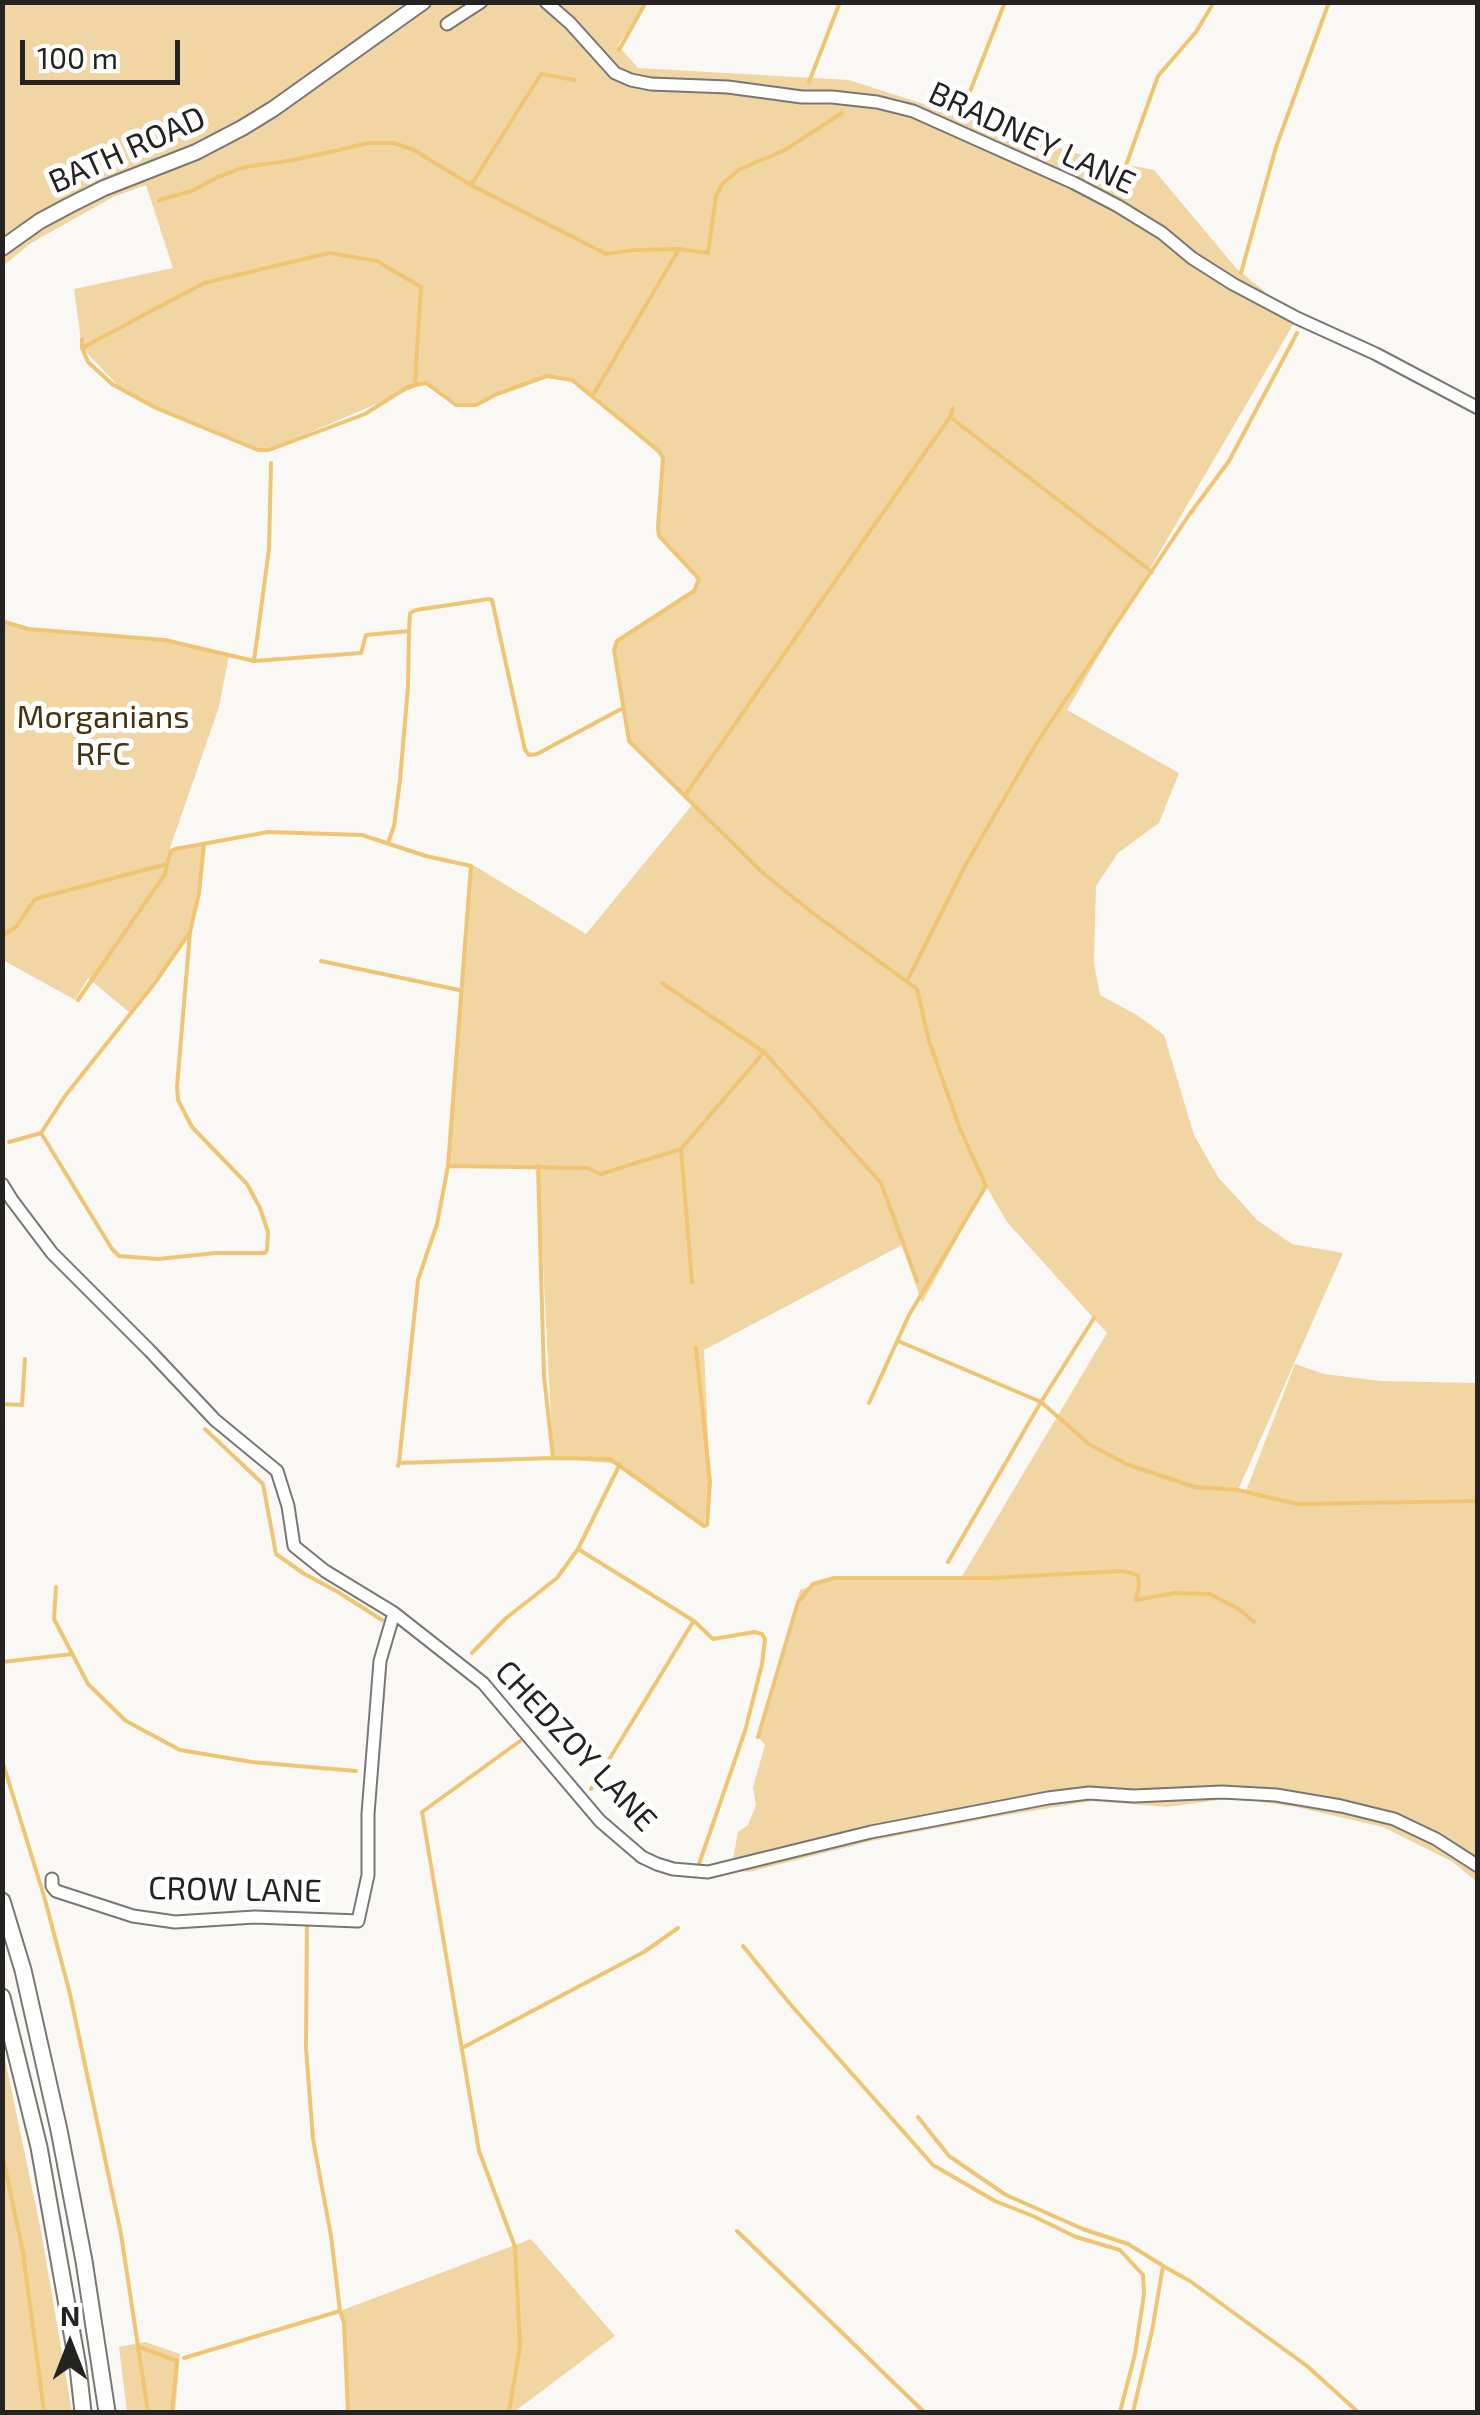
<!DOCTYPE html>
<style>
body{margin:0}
#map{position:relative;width:1480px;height:2415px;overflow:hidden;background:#faf8f5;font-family:"Exo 2",sans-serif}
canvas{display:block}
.frame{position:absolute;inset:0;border:5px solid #242322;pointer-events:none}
.north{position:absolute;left:20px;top:2295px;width:100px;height:100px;-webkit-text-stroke:8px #fff;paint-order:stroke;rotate:0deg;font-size:28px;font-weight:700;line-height:40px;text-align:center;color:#242322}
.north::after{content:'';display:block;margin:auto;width:35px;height:45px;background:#242322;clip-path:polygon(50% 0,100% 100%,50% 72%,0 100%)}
.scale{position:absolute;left:20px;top:40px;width:160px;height:45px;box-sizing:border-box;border:5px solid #242322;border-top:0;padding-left:12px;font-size:30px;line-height:35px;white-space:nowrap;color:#242322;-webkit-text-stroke:8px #fff;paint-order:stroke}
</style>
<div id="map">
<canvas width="1480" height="2415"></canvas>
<div class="frame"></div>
<div class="north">N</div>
<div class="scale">100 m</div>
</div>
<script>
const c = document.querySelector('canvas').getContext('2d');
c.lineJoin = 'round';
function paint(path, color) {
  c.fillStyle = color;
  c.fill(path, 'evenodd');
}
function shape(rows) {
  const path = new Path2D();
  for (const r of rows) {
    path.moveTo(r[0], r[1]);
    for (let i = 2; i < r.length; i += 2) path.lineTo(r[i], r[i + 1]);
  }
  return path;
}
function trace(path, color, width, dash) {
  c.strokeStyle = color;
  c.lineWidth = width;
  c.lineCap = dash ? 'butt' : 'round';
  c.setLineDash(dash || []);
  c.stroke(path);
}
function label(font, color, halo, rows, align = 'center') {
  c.font = font + ' "Exo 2",sans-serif';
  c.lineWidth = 10;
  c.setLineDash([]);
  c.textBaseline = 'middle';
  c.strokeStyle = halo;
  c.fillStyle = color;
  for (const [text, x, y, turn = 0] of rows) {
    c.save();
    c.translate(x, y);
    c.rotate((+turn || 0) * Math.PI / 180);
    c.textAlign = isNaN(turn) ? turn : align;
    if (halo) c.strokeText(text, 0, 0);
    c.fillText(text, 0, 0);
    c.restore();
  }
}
paint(shape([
 [647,2,618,45,638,68,849,80,1092,158,1154,170,1236,268,1297,318,1067,710,1179,773,1159,823,1118,853,1096,886,1094,963,1100,995,1137,1015,1164,1035,1194,1135,1218,1177,1257,1220,1292,1244,1343,1253,1238,1490,1246,1491,1295,1364,1324,1374,1381,1381,1477,1383,1477,1882,1453,1862,1383,1827,1296,1807,1234,1798,1167,1807,1092,1801,995,1817,876,1840,749,1872,731,1870,738,1832,748,1825,756,1805,753,1787,765,1745,758,1737,800,1590,834,1578,961,1578,1107,1333,1007,1222,986,1186,922,1303,902,1245,704,1350,710,1482,704,1526,620,1464,553,1458,538,1166,448,1166,470,863,586,934,693,804,629,741,614,650,617,641,693,591,699,579,659,536,658,527,663,458,572,380,547,376,497,394,476,405,456,405,425,383,269,450,258,450,126,394,82,348,74,289,173,268,146,185,113,197,31,243,3,266,3,3],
 [3,621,28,629,165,640,229,655,219,707,170,848,171,851,204,844,199,893,190,932,130,1013,88,978,75,1000,3,960],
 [2,2045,41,2231,72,2412,3,2412],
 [531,2239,615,2336,514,2412,348,2412,344,2324,340,2311],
 [145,2342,180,2354,175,2412,127,2412,119,2347]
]), '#f1d5a3');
trace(shape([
 [619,50,646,2],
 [809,82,840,2],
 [960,117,1005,2],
 [1085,165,1100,164,1119,171,1125,168,1158,76,1196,32,1214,2],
 [471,185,541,74,575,80],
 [159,200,192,191,218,177,245,167,294,160,369,143,394,143,414,150,471,185,606,254,634,250,679,249,708,253,716,196,723,183,740,169,785,150,842,113],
 [1241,273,1276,147,1329,2],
 [82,339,82,348,204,283,329,253,377,261,421,287,415,385],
 [82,348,88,362,112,384,156,408,258,450,269,450,365,414,406,388,415,385,426,383,456,405,476,405,497,394,547,376,572,380,659,451,663,458,658,527,659,536,699,579,694,591,617,641,614,650,629,741,763,873,810,911,917,989,929,1041,960,1129,986,1186,909,1315,869,1403],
 [593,395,679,249],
 [953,408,950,417,1152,572],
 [2,621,28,629,165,640,254,661,361,653,366,635,409,631,410,613,416,610,489,599,492,600,525,750,529,755,537,754,623,708],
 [254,661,269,549,271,463],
 [686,794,950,417],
 [388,843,394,826,400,780,408,687,409,631],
 [2,936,16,927,35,899,167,864,171,851,175,849,268,832,362,835,426,856,471,866,448,1166,437,1224,418,1280,399,1463],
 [321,961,459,990],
 [907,981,965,866,1036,744,1189,515,1229,461,1297,333],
 [662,983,764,1052,881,1183,917,1281],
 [78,1000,165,874,167,864],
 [41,1133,112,1249,119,1256,158,1259,216,1253,265,1253,267,1250,268,1232,260,1208,247,1184,192,1127,178,1100,177,1087,190,932],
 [9,1142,41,1133,65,1096,154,984,190,932,199,893,204,844],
 [681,1149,692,1282],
 [448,1166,587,1168,601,1174,681,1149,764,1052],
 [538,1166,544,1376,553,1458],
 [898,1341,1041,1402,1089,1444,1126,1464,1195,1487,1238,1490,1297,1504,1478,1501],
 [2,1404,22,1405,25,1359],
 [205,1429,263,1484,276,1554,303,1573,338,1592,382,1620],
 [398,1466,399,1463,553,1458,610,1459,704,1526,707,1525,710,1482,696,1348],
 [578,1549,694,1621,713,1639,754,1632,762,1634,765,1639,762,1664,745,1731,699,1864],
 [948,1562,1041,1402,1094,1318],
 [56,1587,54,1619,88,1684,126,1721,180,1750,252,1762,356,1771],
 [472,1653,505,1619,557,1578,578,1549,620,1464],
 [2,1662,72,1654],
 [758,1737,798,1602,813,1584,834,1578,990,1578,1123,1571,1138,1575,1139,1585,1136,1600,1175,1593,1210,1594,1239,1609,1254,1622],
 [2,1760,44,1896,70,1994,121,2234,148,2412],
 [591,1789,693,1622],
 [307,1920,306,2048,313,2139,331,2236,340,2311,344,2323,348,2412],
 [743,1946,791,2005,933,2165,995,2201,1033,2216,1076,2237,1120,2250,1143,2275,1144,2294,1135,2354,1120,2412],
 [464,2047,644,1952,678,1928],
 [918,2117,949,2156,1006,2195,1083,2229,1128,2244,1162,2265],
 [2,2153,23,2252,44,2412],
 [737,2231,924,2412],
 [139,2347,177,2361,172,2412],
 [184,2358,340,2311],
 [509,2412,520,2346,515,2247,479,2151,422,1812,520,1741],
 [1133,2412,1152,2331,1163,2266,1190,2281,1307,2366,1358,2412]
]), '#f0c572', 4);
const minor = shape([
 [546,2,570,23,615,73,631,80,651,84,728,87,802,97,832,97,877,102,913,111,1074,183,1118,206,1162,233,1192,258,1233,284,1297,318,1376,354,1478,408],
 [447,24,481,2],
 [2,1184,12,1200,52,1253,150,1351,215,1420,277,1471,288,1506,294,1546,325,1571,394,1613,483,1683,600,1821,642,1857,657,1864,673,1869,708,1872,871,1832,1048,1798,1089,1793,1134,1796,1222,1792,1276,1795,1341,1806,1394,1819,1436,1839,1478,1866],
 [52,1879,52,1886,56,1891,133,1916,175,1922,255,1917,358,1921,368,1875,368,1814,380,1661,394,1613]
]);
const major = shape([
 [2,248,40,221,70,205,104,188,196,152,242,128,273,109,423,2]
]);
const highway = shape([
 [2,1901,23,1970,59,2130,84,2261,107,2412],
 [2,1997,39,2147,78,2367,83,2412]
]);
trace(minor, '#797774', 15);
trace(major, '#797774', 18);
trace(highway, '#797774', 19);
trace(minor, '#fff', 11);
trace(major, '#fff', 14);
trace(highway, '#fff', 15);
label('32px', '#242322', '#fff', [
 ["BRADNEY LANE",1032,138,25],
 ["BATH ROAD",127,150,-24],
 ["CHEDZOY LANE",576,1746,47],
 ["CROW LANE",235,1890,1]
]);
label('32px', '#45340f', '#fff', [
 ["Morganians",103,717],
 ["RFC",103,754]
]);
</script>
